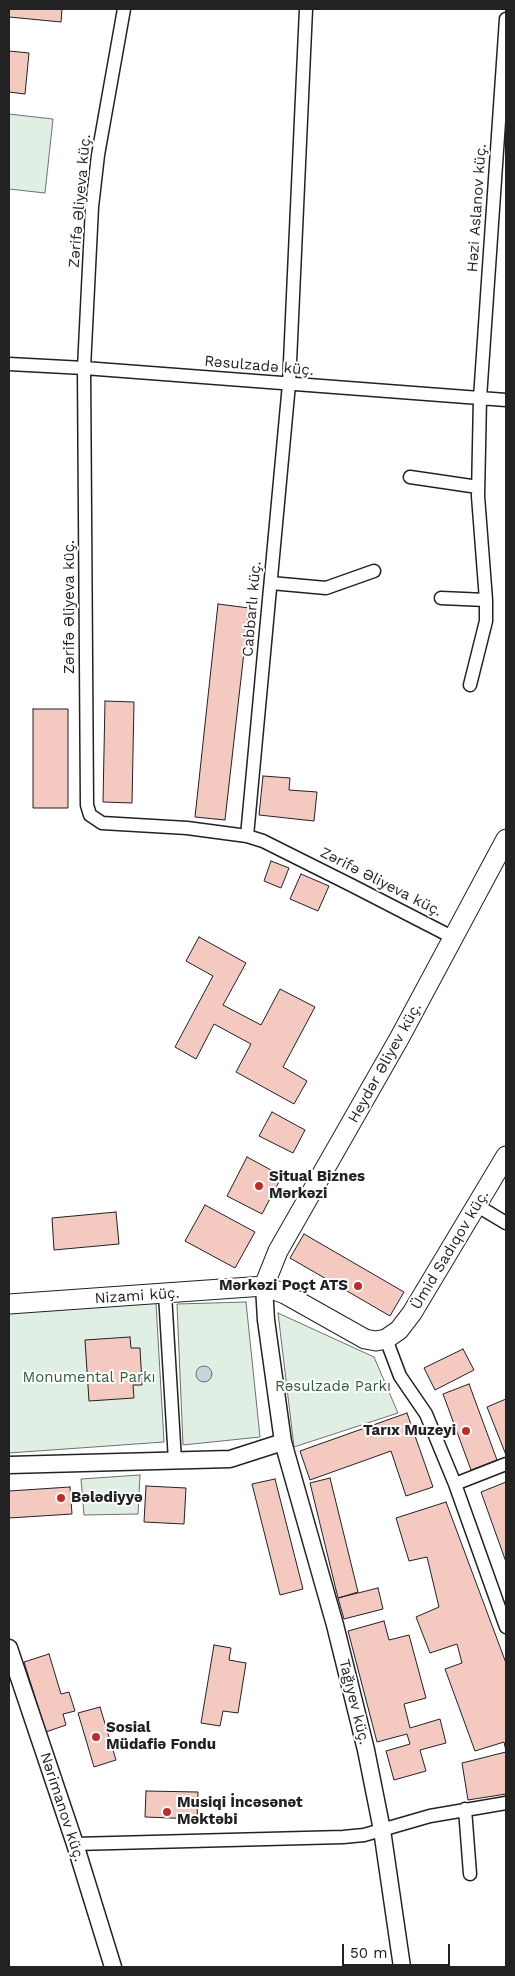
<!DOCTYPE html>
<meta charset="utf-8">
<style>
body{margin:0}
#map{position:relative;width:515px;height:1976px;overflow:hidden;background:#fff;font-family:"Work Sans",sans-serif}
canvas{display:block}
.frame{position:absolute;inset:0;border:10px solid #222;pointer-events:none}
.scale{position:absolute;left:342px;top:1944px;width:108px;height:22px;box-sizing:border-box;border:2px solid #222;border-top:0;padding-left:6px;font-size:15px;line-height:18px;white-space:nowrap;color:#222;-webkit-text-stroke:4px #fff;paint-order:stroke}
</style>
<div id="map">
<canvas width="515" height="1976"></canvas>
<div class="frame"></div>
<div class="scale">50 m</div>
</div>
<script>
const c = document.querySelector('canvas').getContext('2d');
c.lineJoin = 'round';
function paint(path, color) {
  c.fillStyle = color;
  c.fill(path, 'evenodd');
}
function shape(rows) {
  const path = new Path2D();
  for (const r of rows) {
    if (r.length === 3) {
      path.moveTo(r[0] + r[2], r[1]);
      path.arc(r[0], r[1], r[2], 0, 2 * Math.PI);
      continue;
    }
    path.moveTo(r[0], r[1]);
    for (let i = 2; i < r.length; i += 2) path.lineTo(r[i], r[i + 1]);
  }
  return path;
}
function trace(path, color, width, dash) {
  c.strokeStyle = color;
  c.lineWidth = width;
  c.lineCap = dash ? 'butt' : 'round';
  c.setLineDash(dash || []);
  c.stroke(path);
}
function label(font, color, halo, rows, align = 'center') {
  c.font = font + ' "Work Sans",sans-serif';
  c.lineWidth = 4;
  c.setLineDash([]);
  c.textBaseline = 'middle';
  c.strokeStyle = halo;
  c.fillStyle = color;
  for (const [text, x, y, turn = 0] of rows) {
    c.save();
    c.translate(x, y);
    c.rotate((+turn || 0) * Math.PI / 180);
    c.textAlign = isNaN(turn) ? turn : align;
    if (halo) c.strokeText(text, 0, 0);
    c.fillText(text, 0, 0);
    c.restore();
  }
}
const green = shape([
 [9,114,53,119,45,193,9,189,9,114],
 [246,1302,260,1437,183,1445,177,1304,246,1302],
 [156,1303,164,1442,9,1453,9,1313,156,1303],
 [278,1313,374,1357,398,1413,294,1447,278,1313],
 [140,1475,138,1514,84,1515,81,1479,140,1475]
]);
paint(green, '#e0efe3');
trace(green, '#6f6f6f', 1);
const water = shape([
 [204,1374,8]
]);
paint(water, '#c7d3dd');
trace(water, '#6f6f6f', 1);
const building = shape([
 [9,9,62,9,61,22,9,17,9,9],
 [9,51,29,53,25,94,9,92,9,51],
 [218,604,249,608,225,820,195,817,218,604],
 [105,701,134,702,132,803,103,802,105,701],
 [33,709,68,709,68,808,33,808,33,709],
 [263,776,290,778,289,790,317,792,314,821,259,815,263,776],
 [271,861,289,868,281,888,264,881,271,861],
 [301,874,329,886,318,911,290,899,301,874],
 [199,937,246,963,223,1005,261,1025,280,989,315,1007,283,1067,307,1081,294,1104,236,1072,251,1044,214,1024,196,1059,175,1047,213,976,186,961,199,937],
 [272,1112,305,1130,293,1153,259,1136,272,1112],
 [247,1157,282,1176,262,1214,227,1196,247,1157],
 [205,1205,255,1232,235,1268,185,1241,205,1205],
 [116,1212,119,1244,54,1250,52,1218,116,1212],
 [304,1234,404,1292,390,1316,290,1258,304,1234],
 [130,1337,131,1348,140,1348,142,1385,133,1385,134,1398,89,1401,85,1340,130,1337],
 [463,1349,474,1370,435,1390,424,1368,463,1349],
 [469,1384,497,1460,471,1470,443,1394,469,1384],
 [506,1399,506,1455,487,1407,506,1399],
 [407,1413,433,1487,406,1496,391,1451,310,1480,300,1451,407,1413],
 [330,1478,358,1592,338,1598,310,1483,330,1478],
 [275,1479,303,1589,280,1595,252,1484,275,1479],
 [506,1482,506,1562,481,1492,506,1482],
 [146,1486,186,1488,184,1524,144,1522,146,1486],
 [70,1487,72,1514,9,1518,9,1491,70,1487],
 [446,1502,506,1663,506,1751,504,1742,475,1751,445,1669,462,1663,457,1644,430,1653,416,1617,439,1607,427,1557,409,1561,396,1518,446,1502],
 [378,1588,383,1609,344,1619,338,1598,378,1588],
 [384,1621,389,1640,409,1635,426,1698,404,1704,410,1728,440,1719,446,1743,420,1750,426,1771,394,1780,386,1751,410,1744,407,1734,377,1742,348,1631,384,1621],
 [214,1645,231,1648,229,1660,246,1663,238,1713,223,1711,220,1726,201,1723,214,1645],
 [49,1654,61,1694,69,1692,75,1711,63,1714,66,1725,46,1732,24,1662,49,1654],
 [100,1707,116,1760,94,1767,78,1713,100,1707],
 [506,1752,506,1794,468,1800,462,1763,506,1752],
 [146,1791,198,1792,197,1819,145,1817,146,1791]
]);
paint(building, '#f3c9c0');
trace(building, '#222', 1);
const minor = shape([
 [124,9,98,155,92,207,84,368,87,805,90,815,102,823,187,828,247,836,263,841,351,885,454,938],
 [9,364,84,368,506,400],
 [410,477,478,487],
 [271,583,326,588,374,571],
 [441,598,486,600],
 [470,685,486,621,486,600,478,496,480,398,506,19],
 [247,836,289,384,306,9],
 [476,1205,506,1223],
 [165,1294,175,1461],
 [386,1339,400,1376,426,1414,455,1484,506,1627],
 [455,1484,506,1464],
 [465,1809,470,1874],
 [75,1844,343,1837,364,1835,430,1816,506,1803]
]);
const tertiary = shape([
 [283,1442,335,1625,366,1750,382,1830,402,1967],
 [9,1465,230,1459,283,1442,266,1320,264,1286],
 [9,1648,75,1844,113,1967]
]);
const secondary = shape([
 [264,1286,278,1251,400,1037,506,839],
 [9,1304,264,1286,285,1294,365,1339,376,1341,386,1339,399,1330,412,1313,506,1156]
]);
trace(minor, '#222', 15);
trace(tertiary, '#222', 19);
trace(secondary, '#222', 21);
trace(minor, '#fff', 12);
trace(tertiary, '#fff', 16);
trace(secondary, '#fff', 19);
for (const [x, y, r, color] of [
 [259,1186,5,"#c62828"],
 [358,1286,5,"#c62828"],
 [466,1431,5,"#c62828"],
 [61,1498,5,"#c62828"],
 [96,1737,5,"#c62828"],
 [167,1812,5,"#c62828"]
]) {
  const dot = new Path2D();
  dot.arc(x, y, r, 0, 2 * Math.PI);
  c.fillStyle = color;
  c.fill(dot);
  trace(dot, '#fff', 2);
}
label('15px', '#222', '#fff', [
 ["Zərifə Əliyeva küç.",80,201,-85],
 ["Həzi Aslanov küç.",477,208,-86],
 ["Rəsulzadə küç.",259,366,5],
 ["Zərifə Əliyeva küç.",70,607,-90],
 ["Cabbarlı küç.",252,609,-85],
 ["Zərifə Əliyeva küç.",381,882,27],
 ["Heydər Əliyev küç.",385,1063,-61],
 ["Ümid Sadıqov küç.",450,1250,-59],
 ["Nizami küç.",137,1296,-4],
 ["Tağıyev küç.",354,1702,76],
 ["Nərimanov küç.",62,1807,72]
]);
label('bold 15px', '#222', '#fff', [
 ["Situal Biznes",269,1177],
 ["Mərkəzi",269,1194],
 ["Mərkəzi Poçt ATS",348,1286,"right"],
 ["Tarıx Muzeyi",456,1431,"right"],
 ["Bələdiyyə",71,1498],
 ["Sosial",106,1728],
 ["Müdafiə Fondu",106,1745],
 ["Musiqi İncəsənət",177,1803],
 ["Məktəbi",177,1820]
], 'left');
label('15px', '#2f5e38', '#fff', [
 ["Monumental Parkı",89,1378],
 ["Rəsulzadə Parkı",333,1387]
]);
</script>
